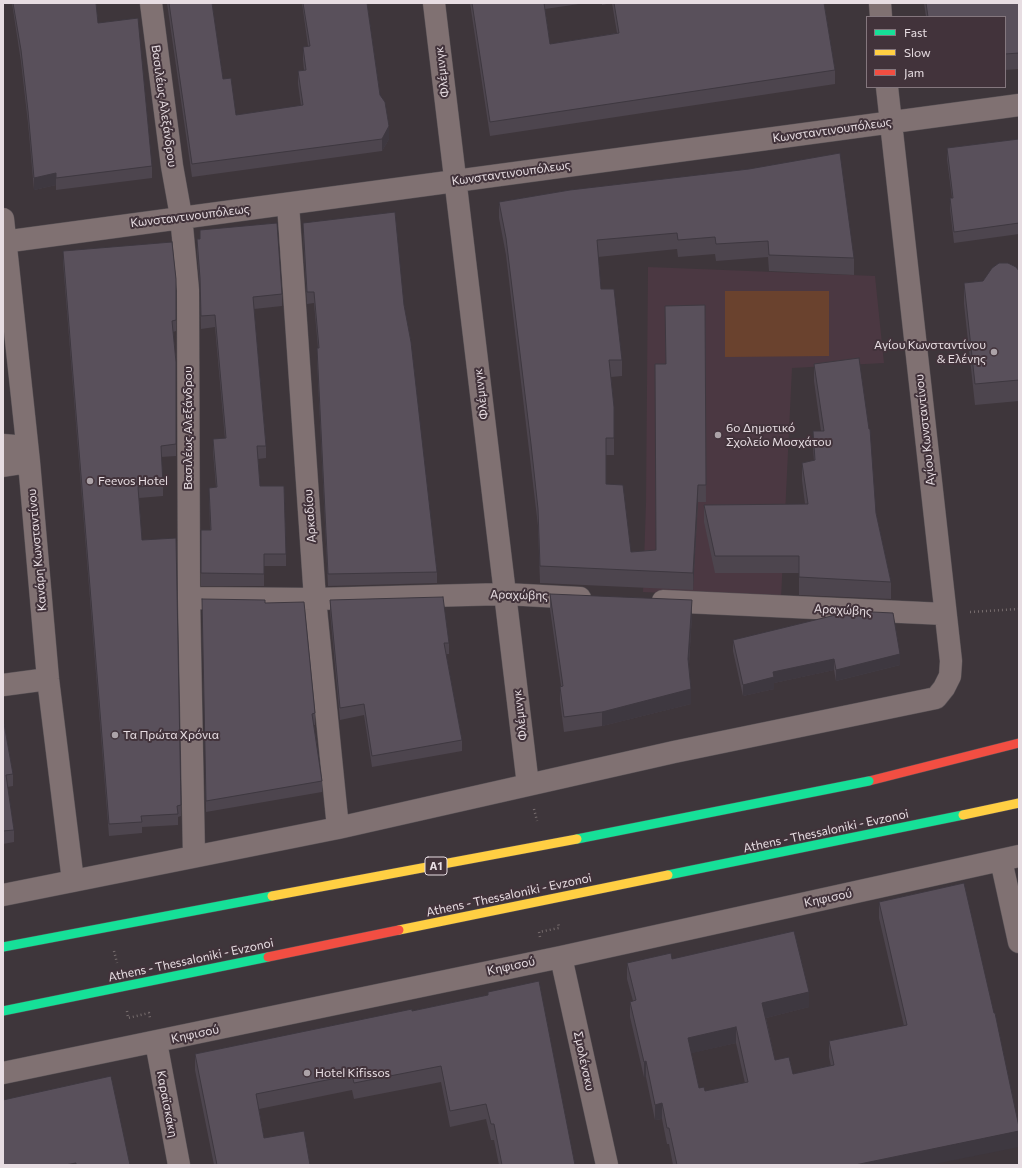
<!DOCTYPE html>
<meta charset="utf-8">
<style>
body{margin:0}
#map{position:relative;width:1022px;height:1168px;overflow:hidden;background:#3e363b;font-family:Commissioner,sans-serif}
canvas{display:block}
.frame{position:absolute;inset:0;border:4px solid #e7dde2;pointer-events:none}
.legend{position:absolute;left:866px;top:16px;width:140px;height:72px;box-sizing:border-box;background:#42333b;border:1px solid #84777e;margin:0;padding:5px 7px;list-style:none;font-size:12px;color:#e7dde2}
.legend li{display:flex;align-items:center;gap:8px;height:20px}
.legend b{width:20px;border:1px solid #84777e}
</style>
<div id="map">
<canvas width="1022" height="1168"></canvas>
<div class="frame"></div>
<ul class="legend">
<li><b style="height:5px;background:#16e098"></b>Fast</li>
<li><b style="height:5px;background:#ffcf43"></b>Slow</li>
<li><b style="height:5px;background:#f24e42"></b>Jam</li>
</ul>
</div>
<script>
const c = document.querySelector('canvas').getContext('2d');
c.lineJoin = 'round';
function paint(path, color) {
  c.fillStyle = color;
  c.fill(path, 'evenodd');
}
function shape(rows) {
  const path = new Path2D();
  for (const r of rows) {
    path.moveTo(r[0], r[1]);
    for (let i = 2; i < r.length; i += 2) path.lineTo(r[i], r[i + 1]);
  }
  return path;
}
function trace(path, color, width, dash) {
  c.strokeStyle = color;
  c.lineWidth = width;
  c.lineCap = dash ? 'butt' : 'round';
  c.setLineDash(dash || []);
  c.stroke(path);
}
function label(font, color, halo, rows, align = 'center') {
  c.font = font + ' Commissioner,sans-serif';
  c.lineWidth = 4;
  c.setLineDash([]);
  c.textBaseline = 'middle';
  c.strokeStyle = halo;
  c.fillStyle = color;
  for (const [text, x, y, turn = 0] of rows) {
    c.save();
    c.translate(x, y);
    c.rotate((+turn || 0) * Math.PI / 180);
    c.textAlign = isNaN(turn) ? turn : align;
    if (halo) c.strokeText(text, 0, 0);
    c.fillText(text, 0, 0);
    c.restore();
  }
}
paint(shape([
 [648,267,875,276,884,363,792,368,781,599,643,592,646,503]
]), '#4b3842');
paint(shape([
 [725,291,829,291,829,356,725,357]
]), '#6a422e');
const street = shape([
 [151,3,172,166,181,216,188,290,189,598,194,856],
 [434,3,528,785],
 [880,3,881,17],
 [288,204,315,599,338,828],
 [3,219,29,462,48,679,73,881],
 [3,242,1019,105],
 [3,445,27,447],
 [3,466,29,462],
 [189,598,315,599,505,594,580,598],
 [663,601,945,614],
 [3,685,48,679],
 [1001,860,1019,942],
 [3,895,338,828,674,752,936,698,944,688,950,676,951,661,887,87],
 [561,957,607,1165],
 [156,1042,179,1165],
 [3,1073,561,957,1019,856]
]);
const jam = shape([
 [869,781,1019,743]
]);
trace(street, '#585256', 23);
trace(jam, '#585256', 10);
trace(shape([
 [970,612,1019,609],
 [534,809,537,821],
 [540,937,539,932,559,928,558,922],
 [114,951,117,963],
 [127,1011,128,1018,149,1013,150,1018]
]), '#766c6d', 2.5, [1, 3]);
trace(street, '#807172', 22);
trace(jam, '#f24e42', 9);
const fastBridge = shape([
 [577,839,869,781],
 [668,875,963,815],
 [3,947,272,896],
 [3,1011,268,957]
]);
const slowBridge = shape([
 [963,815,1019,803],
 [272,896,577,839],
 [399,930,668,875]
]);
const jamBridge = shape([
 [268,957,399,930]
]);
trace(fastBridge, '#585256', 10, []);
trace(slowBridge, '#585256', 10, []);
trace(jamBridge, '#585256', 10, []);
trace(fastBridge, '#16e098', 9);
trace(slowBridge, '#ffcf43', 9);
trace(jamBridge, '#f24e42', 9);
paint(shape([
 [12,3,96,3,98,23,152,166,152,178,56,190,56,185,34,190,28,123,21,62],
 [167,3,222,3,212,4,223,79,236,115,301,106,298,84,298,71,304,70,303,60,303,47,308,46,302,3,367,3,380,95,389,139,382,151,192,177],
 [470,3,586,3,545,9,550,44,617,33,612,3,602,5,602,3,824,3,835,70,835,84,490,136],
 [924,3,1019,3,1019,69,1005,70,1005,17,926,17],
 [1019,139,1019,234,954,243,950,209,950,198,952,198,947,159,947,148],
 [570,190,854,258,854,275,769,271,768,257,716,261,715,254,678,257,677,249,598,257,601,289,622,360,622,376,611,377,614,407,614,455,606,455,606,484,631,552,656,550,666,364,705,305,706,502,698,502,693,590,540,583,538,526,506,255,499,218,499,202],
 [303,223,404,305,437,572,437,583,328,586,317,360,317,348,318,348,314,303,307,304,303,235],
 [200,230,282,294,282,306,254,309,266,446,266,458,258,459,260,486,286,554,286,566,264,566,264,586,201,586,201,530,210,530,209,488,216,487,213,452,213,439,225,439,215,327,201,329,200,290,197,251,197,239,200,239],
 [63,251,176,279,176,331,173,332,176,362,176,456,161,457,163,485,163,496,139,498,142,540,176,538,181,816,178,817,178,825,142,827,142,833,109,836,63,262],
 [1019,271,1019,401,975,405,964,304,964,283,983,281],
 [814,364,876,513,891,582,891,599,799,595,799,573,715,573,704,522,704,505,805,504,802,480,802,463,814,461,813,448,813,431,821,431,814,381],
 [550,594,692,615,689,664,691,704,602,726,564,732,560,701,560,687,561,686,550,609],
 [330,600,449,643,449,654,446,654,462,740,462,751,372,767,364,715,340,720,330,611],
 [265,603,315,713,315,725,314,725,322,781,322,792,206,812,202,611],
 [733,640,900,665,836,681,834,670,774,683,774,689,743,696,733,651],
 [3,718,13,774,13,786,7,787,14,830,14,842,3,844],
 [964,883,930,1165,673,1165,669,1144,667,1144,662,1119,655,1120,646,1077,644,1077,630,1017,630,1002,633,1001,627,979,627,963,672,959,809,1007,766,1018,775,1060,793,1074,831,1066,829,1057,829,1041,904,1026,879,918,879,902],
 [736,1043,745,1083,705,1091,699,1088,691,1053],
 [488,992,575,1165,499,1165,494,1140,491,1140,486,1119,450,1127,441,1082,354,1099,352,1090,259,1109,264,1138,310,1165,214,1165,195,1070,195,1054,412,1011,488,995]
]), '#4d454e');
paint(shape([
 [389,126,389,139,382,151,382,139],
 [56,173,56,185,34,190,34,178],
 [698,485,698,502,693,590,693,573],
 [692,600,692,615,688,674,688,659],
 [900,654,900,665,836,681,836,670],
 [834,659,834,670,774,683,774,689,743,696,743,685,773,672],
 [691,689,691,704,602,726,602,712],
 [809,992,809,1007,762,1019,762,1003],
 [736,1027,736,1043,688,1054,688,1038],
 [646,1061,646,1077,644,1077,644,1062],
 [662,1103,662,1119,655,1120,655,1105],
 [1019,1131,1019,1147,930,1165,855,1165],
 [76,1163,76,1165,65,1165]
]), '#3e3840');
const building = shape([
 [13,3,96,3,98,23,138,18,152,166,56,178,56,173,34,178,28,111,21,50,13,3],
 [169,3,212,3,223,79,231,78,236,115,303,105,298,71,306,70,303,47,310,46,303,3,367,3,380,95,385,102,389,126,382,139,192,164,169,3],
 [472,3,544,3,550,44,619,33,614,3,824,3,835,70,490,122,472,3],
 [926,3,1019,3,1019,53,1005,54,1005,17,928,17,926,3],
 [1019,139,1019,223,954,232,950,198,953,198,947,148,1019,139],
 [840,153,854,258,769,255,768,241,716,244,715,237,678,240,677,233,597,240,601,289,614,289,622,360,609,360,614,407,614,438,606,438,606,484,623,485,631,552,656,550,655,364,666,364,665,306,705,305,706,485,698,485,693,573,540,566,538,509,531,444,506,238,499,202,570,190,749,169,840,153],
 [395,212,404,305,411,342,437,572,328,574,317,348,319,348,314,292,307,292,303,223,395,212],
 [277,223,282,294,253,297,266,446,257,446,260,486,284,486,286,554,264,554,264,574,201,573,201,530,211,530,209,488,217,487,213,439,226,438,215,315,201,316,200,278,197,239,200,239,200,230,277,223],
 [172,242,176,279,176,320,172,321,176,362,176,444,161,446,163,485,138,487,142,540,176,538,181,805,177,806,178,814,141,816,142,822,109,824,63,251,172,242],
 [999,263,1008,263,1016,267,1019,271,1019,380,975,384,964,283,983,281,992,268,999,263],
 [859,358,869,429,870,429,876,513,891,582,799,577,799,556,715,556,704,505,808,504,802,463,815,460,813,431,824,431,814,364,859,358],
 [550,594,692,600,688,659,691,689,602,712,564,717,560,687,563,686,550,594],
 [443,597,449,643,444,643,462,740,372,756,364,704,340,708,330,600,443,597],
 [202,599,265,600,265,603,304,602,315,713,312,714,322,781,206,801,202,599],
 [852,611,893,613,900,654,836,670,834,659,773,672,774,677,743,685,733,640,852,611],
 [3,718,13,774,6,775,14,830,3,831,3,718],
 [964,883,994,1013,995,1013,1019,1127,1019,1131,855,1165,677,1165,669,1128,667,1128,662,1103,655,1105,646,1061,644,1062,630,1002,636,1000,627,963,671,953,672,959,794,931,809,992,762,1003,775,1060,789,1057,793,1074,834,1065,829,1041,907,1025,879,902,964,883],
 [736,1027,748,1082,705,1091,704,1087,699,1088,688,1038,736,1027],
 [539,981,575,1165,502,1165,494,1124,491,1124,486,1104,450,1111,441,1066,354,1083,352,1075,256,1094,264,1138,304,1131,310,1165,217,1165,195,1054,412,1009,412,1011,488,995,488,992,539,981],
 [111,1076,130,1165,76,1165,76,1163,65,1165,3,1165,3,1100,111,1076]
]);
paint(building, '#59505b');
trace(building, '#3e3840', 1);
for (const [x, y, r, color] of [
 [994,352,4,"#aca3a8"],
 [718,435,4,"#aca3a8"],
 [90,481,4,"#aca3a8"],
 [115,735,4,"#aca3a8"],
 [307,1073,4,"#aca3a8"]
]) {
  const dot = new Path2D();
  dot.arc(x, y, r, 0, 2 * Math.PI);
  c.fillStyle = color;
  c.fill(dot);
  trace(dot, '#42333b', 1.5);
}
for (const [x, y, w] of [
 [436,866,22]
]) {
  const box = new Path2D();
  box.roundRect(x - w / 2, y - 9, w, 18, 3);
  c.fillStyle = '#42333b';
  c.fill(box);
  trace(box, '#e7dde2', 1);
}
label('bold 11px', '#e7dde2', null, [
 ["Α1",436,866]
]);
label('12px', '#e7dde2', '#42333b', [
 ["Φλέμινγκ",442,72,-97],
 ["Βασιλέως Αλεξάνδρου",164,106,82],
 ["Κωνσταντινουπόλεως",832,130,-8],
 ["Κωνσταντινουπόλεως",511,173,-8],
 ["Κωνσταντινουπόλεως",190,216,-7],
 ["Φλέμινγκ",481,394,-97],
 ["Βασιλέως Αλεξάνδρου",188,428,-90],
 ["Αγίου Κωνσταντίνου",925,430,-96],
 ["Αρκαδίου",310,516,-94],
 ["Κανάρη Κωνσταντίνου",37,550,-95],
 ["Αραχώβης",519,595,1],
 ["Αραχώβης",843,610,3],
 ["Φλέμινγκ",520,715,-97],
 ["Athens - Thessaloniki - Evzonoi",826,831,-12],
 ["Athens - Thessaloniki - Evzonoi",509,895,-12],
 ["Κηφισού",828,898,-12],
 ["Athens - Thessaloniki - Evzonoi",191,960,-12],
 ["Κηφισού",511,966,-12],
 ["Κηφισού",195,1034,-12],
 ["Σμολένσκυ",584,1061,78],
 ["Καραϊσκάκη",167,1104,79]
]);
label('12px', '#e7dde2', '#42333b', [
 ["Αγίου Κωνσταντίνου",986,345,"right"],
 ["& Ελένης",986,359,"right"],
 ["6ο Δημοτικό",726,428],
 ["Σχολείο Μοσχάτου",726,442],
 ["Feevos Hotel",98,481],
 ["Τα Πρώτα Χρόνια",123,735],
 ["Hotel Kifissos",315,1073]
], 'left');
</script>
